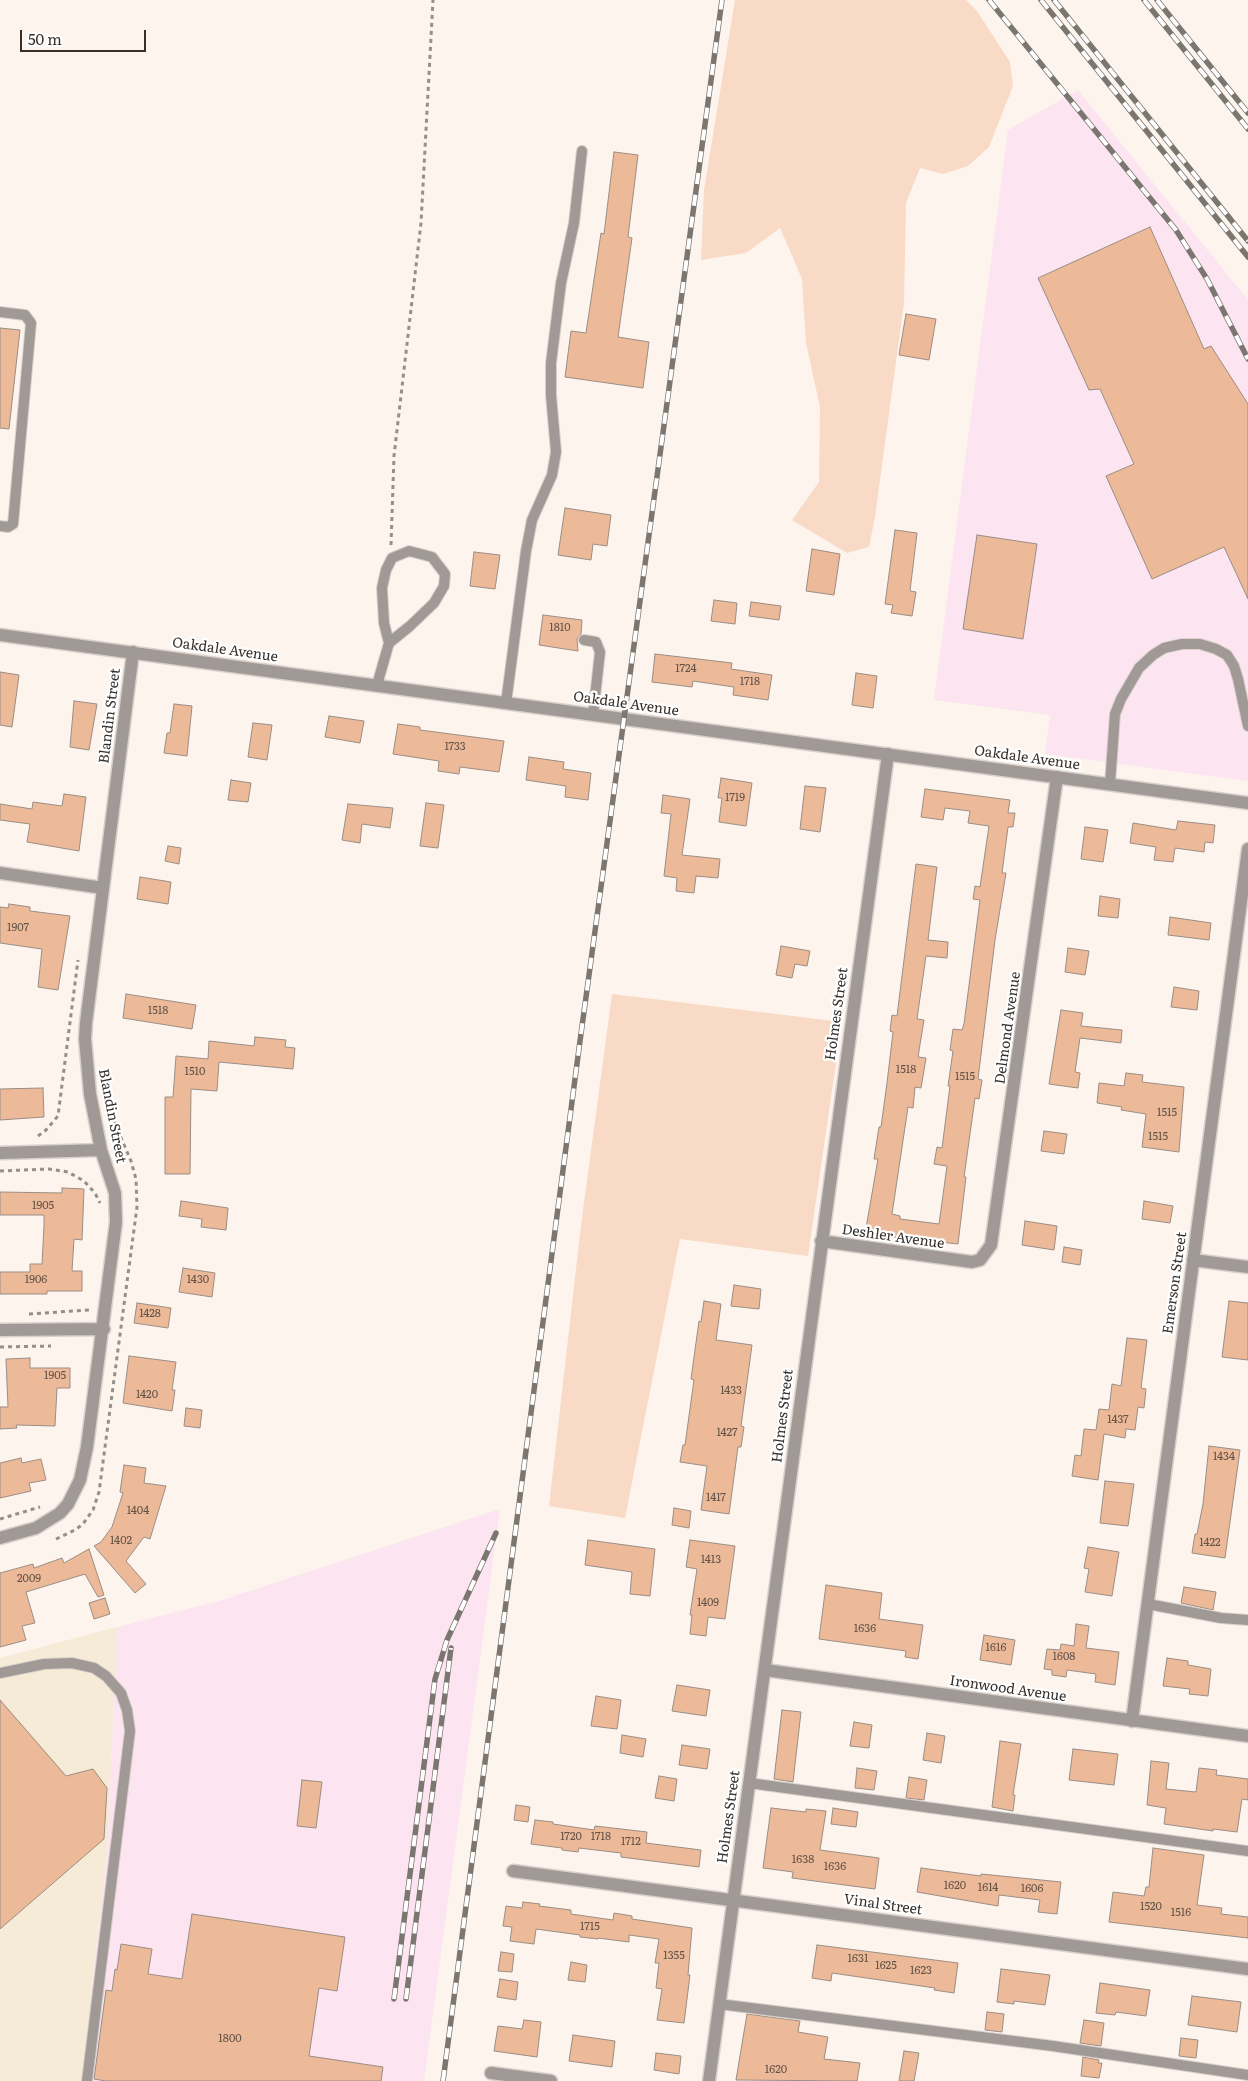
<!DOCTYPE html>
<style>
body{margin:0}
#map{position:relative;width:1248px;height:2081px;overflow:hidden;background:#fdf4ee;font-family:Literata,serif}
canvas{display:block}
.scale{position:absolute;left:20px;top:30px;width:126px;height:22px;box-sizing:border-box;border:2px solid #35302c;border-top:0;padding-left:6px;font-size:15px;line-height:18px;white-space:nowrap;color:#35302c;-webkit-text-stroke:4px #fff;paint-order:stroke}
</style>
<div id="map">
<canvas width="1248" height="2081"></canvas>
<div class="scale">50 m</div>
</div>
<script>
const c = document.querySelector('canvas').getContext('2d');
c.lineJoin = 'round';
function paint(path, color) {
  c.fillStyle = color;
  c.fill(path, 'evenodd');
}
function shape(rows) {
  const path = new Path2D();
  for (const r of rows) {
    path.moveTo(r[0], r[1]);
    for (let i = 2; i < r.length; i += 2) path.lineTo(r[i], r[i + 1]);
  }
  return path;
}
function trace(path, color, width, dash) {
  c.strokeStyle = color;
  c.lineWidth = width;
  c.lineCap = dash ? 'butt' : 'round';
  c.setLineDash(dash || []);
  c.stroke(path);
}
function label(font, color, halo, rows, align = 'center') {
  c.font = font + ' Literata,serif';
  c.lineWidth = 4.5;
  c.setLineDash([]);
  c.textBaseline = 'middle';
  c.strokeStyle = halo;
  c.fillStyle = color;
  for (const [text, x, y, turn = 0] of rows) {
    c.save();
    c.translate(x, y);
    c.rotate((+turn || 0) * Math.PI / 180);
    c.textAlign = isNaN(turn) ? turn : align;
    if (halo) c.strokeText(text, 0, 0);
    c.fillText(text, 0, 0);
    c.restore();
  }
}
paint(shape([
 [117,1627,108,1839,82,2081,0,2081,0,1658]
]), '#f5ebd6');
paint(shape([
 [1078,90,1248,300,1248,781,1045,754,1050,715,934,700,1008,130],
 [500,1509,424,2081,82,2081,108,1839,117,1627,219,1601]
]), '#fce4f0');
paint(shape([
 [735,0,966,0,977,11,1010,62,1013,86,989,147,968,166,943,174,920,168,906,203,904,303,875,517,869,547,847,553,792,520,819,482,820,407,806,343,802,279,780,228,746,253,701,260,704,190],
 [612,994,842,1022,808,1256,680,1239,625,1518,549,1506,581,1225]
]), '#f9dac6');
const building = shape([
 [614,152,638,155,628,237,632,238,618,337,649,342,643,388,565,377,571,331,586,333,601,233,604,234,614,152],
 [1150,227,1204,349,1211,346,1248,404,1248,599,1224,547,1152,579,1106,476,1134,464,1100,389,1089,390,1038,278,1150,227],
 [906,314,936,319,929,360,899,355,906,314],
 [0,328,20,330,9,429,0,428,0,328],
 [565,508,611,515,607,546,593,544,591,560,558,555,565,508],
 [895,530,917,533,910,591,916,592,912,616,891,613,893,605,885,604,895,530],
 [977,535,1037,544,1023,639,963,629,977,535],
 [812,549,840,554,834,595,806,591,812,549],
 [474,552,500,555,495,589,470,586,474,552],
 [714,600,737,603,735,624,711,621,714,600],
 [751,602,781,606,779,620,749,616,751,602],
 [543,615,582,620,581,634,577,639,578,651,539,645,543,615],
 [655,654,732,663,731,669,772,675,768,700,733,695,734,687,693,681,692,687,652,682,655,654],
 [0,672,19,675,12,727,0,725,0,672],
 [856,673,877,676,873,708,852,705,856,673],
 [74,701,97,704,89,750,70,747,74,701],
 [174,704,192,706,187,756,164,753,167,733,170,733,174,704],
 [329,716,364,721,360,743,325,737,329,716],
 [253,723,272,725,267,760,248,757,253,723],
 [398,724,420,727,420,730,504,741,499,772,460,767,459,774,438,771,439,761,393,754,398,724],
 [529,757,564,762,563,769,591,773,588,800,565,797,566,786,526,780,529,757],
 [721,778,752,783,746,826,719,822,722,798,718,798,721,778],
 [231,780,251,783,248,802,228,800,231,780],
 [805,786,826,788,820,832,800,829,805,786],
 [925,789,1010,800,1008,813,1015,813,1013,827,1008,827,1002,873,1006,873,995,940,978,1079,982,1080,979,1099,975,1098,964,1177,966,1177,958,1244,865,1234,878,1159,874,1159,879,1127,881,1127,887,1083,893,1032,890,1031,892,1015,897,1016,916,864,937,867,928,940,948,942,947,958,926,956,917,1019,924,1020,918,1057,926,1058,921,1088,915,1087,913,1108,908,1107,892,1214,900,1216,900,1219,939,1224,947,1166,934,1164,937,1147,942,1148,950,1086,948,1086,953,1051,950,1050,953,1029,962,1030,964,1024,980,900,973,899,975,886,980,887,989,826,968,823,970,811,945,808,943,820,921,817,925,789],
 [64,794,86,797,79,851,27,842,30,824,0,820,0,804,32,809,33,802,62,806,64,794],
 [663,795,690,799,682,855,720,859,718,878,696,876,694,893,676,891,677,878,664,876,671,814,661,813,663,795],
 [426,803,444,805,438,848,420,846,426,803],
 [348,804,393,808,390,828,362,824,360,843,342,840,348,804],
 [1178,821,1215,825,1213,843,1205,842,1204,852,1175,848,1173,862,1154,860,1156,847,1130,843,1133,823,1176,830,1178,821],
 [1085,827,1108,830,1103,862,1081,859,1085,827],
 [168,846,181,848,179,864,165,861,168,846],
 [140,877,171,882,168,904,137,899,140,877],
 [1100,896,1120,899,1118,918,1098,916,1100,896],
 [9,904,30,907,30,911,70,916,58,990,38,987,42,949,0,943,0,907,8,908,9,904],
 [1170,917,1211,923,1209,940,1168,935,1170,917],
 [781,946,810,951,807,966,795,964,792,978,776,975,781,946],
 [1068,948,1089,951,1085,975,1065,972,1068,948],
 [1174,987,1199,991,1197,1010,1171,1007,1174,987],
 [126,994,196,1005,192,1029,123,1018,126,994],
 [1061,1010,1083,1013,1081,1026,1122,1030,1121,1043,1080,1038,1075,1072,1080,1073,1078,1088,1049,1084,1061,1010],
 [255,1037,286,1040,285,1047,295,1048,293,1069,219,1062,217,1091,191,1089,190,1174,165,1174,165,1097,173,1097,176,1056,208,1059,209,1041,254,1046,255,1037],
 [1126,1073,1143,1075,1142,1082,1184,1087,1179,1152,1142,1147,1146,1114,1121,1110,1122,1107,1097,1103,1099,1083,1124,1086,1126,1073],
 [43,1088,44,1117,0,1120,0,1089,43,1088],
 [1044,1131,1067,1134,1064,1154,1041,1151,1044,1131],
 [62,1188,84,1189,82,1240,74,1239,72,1271,82,1271,82,1291,47,1291,47,1294,0,1294,0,1272,30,1272,30,1264,42,1264,44,1226,44,1215,0,1215,0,1192,62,1193,62,1188],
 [181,1201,228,1208,226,1230,201,1227,202,1219,179,1216,181,1201],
 [1144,1201,1173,1206,1170,1223,1142,1219,1144,1201],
 [1025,1221,1057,1226,1054,1250,1022,1245,1025,1221],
 [1064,1247,1082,1250,1080,1265,1062,1262,1064,1247],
 [183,1268,215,1273,212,1297,179,1292,183,1268],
 [734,1285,761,1289,759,1309,731,1306,734,1285],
 [704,1301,721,1304,716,1340,752,1345,741,1426,744,1427,741,1447,738,1447,729,1514,701,1510,707,1466,680,1462,683,1445,685,1445,694,1380,691,1379,699,1321,701,1322,704,1301],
 [1229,1301,1248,1303,1248,1360,1222,1357,1229,1301],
 [137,1303,171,1308,168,1328,134,1323,137,1303],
 [1127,1338,1147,1340,1141,1388,1146,1389,1144,1408,1138,1407,1135,1430,1126,1429,1125,1438,1104,1434,1098,1480,1072,1476,1075,1455,1081,1456,1084,1429,1096,1430,1099,1409,1109,1410,1112,1384,1121,1386,1127,1338],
 [129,1356,176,1362,172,1390,175,1390,172,1411,123,1403,129,1356],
 [30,1358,30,1368,70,1368,70,1388,57,1388,55,1426,16,1425,17,1428,0,1429,0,1407,8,1407,6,1359,30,1358],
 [186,1408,202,1410,200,1428,184,1426,186,1408],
 [1209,1446,1240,1450,1225,1558,1192,1553,1195,1534,1197,1534,1203,1504,1209,1446],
 [21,1458,22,1463,41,1459,46,1480,29,1483,31,1491,0,1498,0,1463,21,1458],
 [124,1465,146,1468,144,1483,166,1486,150,1539,144,1537,126,1561,146,1584,135,1593,94,1546,101,1542,112,1527,123,1493,120,1492,124,1465],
 [1105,1481,1134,1484,1128,1526,1100,1523,1105,1481],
 [674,1508,691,1511,689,1528,672,1525,674,1508],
 [588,1540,655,1549,650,1596,630,1594,632,1572,585,1565,588,1540],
 [690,1540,735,1546,725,1619,708,1617,706,1636,690,1634,692,1615,690,1615,697,1569,686,1567,690,1540],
 [1088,1547,1119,1552,1112,1596,1085,1592,1089,1569,1084,1568,1088,1547],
 [89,1549,104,1595,98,1597,85,1574,26,1592,35,1623,22,1626,26,1640,0,1647,0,1573,33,1564,34,1568,62,1558,64,1563,89,1549],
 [826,1585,882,1593,879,1619,923,1625,918,1659,905,1657,906,1651,819,1639,826,1585],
 [1184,1587,1216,1592,1213,1610,1181,1603,1184,1587],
 [105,1598,110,1614,94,1619,89,1603,105,1598],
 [1076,1624,1089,1626,1086,1648,1119,1652,1115,1685,1095,1682,1096,1674,1067,1670,1066,1677,1052,1675,1052,1670,1044,1669,1047,1649,1060,1650,1061,1644,1074,1646,1076,1624],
 [984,1635,1015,1640,1011,1665,980,1660,984,1635],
 [1167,1658,1188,1661,1188,1665,1211,1669,1208,1696,1189,1694,1190,1689,1163,1686,1167,1658],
 [677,1685,710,1690,706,1716,672,1711,677,1685],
 [596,1696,621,1700,617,1729,591,1726,596,1696],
 [0,1700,66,1776,93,1769,107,1788,104,1839,0,1929,0,1700],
 [782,1710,801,1712,793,1782,774,1779,782,1710],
 [854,1722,872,1725,869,1748,850,1746,854,1722],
 [927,1733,945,1736,941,1763,923,1760,927,1733],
 [622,1735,646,1739,643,1757,620,1753,622,1735],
 [1000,1741,1021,1744,1013,1795,1015,1795,1013,1811,992,1807,1000,1741],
 [682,1745,710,1749,707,1769,679,1765,682,1745],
 [1073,1749,1118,1754,1114,1785,1069,1780,1073,1749],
 [1151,1761,1169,1763,1166,1789,1196,1792,1199,1768,1217,1770,1216,1775,1248,1779,1248,1800,1242,1799,1237,1832,1213,1829,1213,1831,1164,1824,1166,1808,1147,1805,1151,1761],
 [857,1768,877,1771,874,1790,855,1788,857,1768],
 [659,1776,677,1779,674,1801,655,1798,659,1776],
 [909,1777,927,1780,924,1800,906,1798,909,1777],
 [302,1780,322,1782,316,1828,297,1826,302,1780],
 [516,1805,530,1807,528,1822,514,1820,516,1805],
 [771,1808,806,1812,806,1809,826,1811,820,1850,879,1858,875,1889,792,1878,793,1872,763,1868,771,1808],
 [833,1808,858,1812,856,1827,831,1824,833,1808],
 [535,1820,553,1822,553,1824,594,1830,595,1826,647,1832,646,1843,701,1850,699,1867,621,1857,621,1853,579,1848,578,1852,562,1850,562,1848,531,1844,535,1820],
 [1153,1848,1204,1855,1197,1905,1222,1908,1221,1914,1248,1917,1248,1938,1109,1922,1113,1892,1144,1896,1146,1887,1149,1887,1153,1848],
 [921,1868,981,1876,981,1874,1061,1882,1057,1914,1038,1912,1040,1900,999,1895,998,1906,917,1892,921,1868],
 [523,1902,540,1904,539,1906,571,1910,571,1914,613,1920,614,1913,632,1916,632,1919,692,1928,688,1975,690,1975,684,2023,657,2020,662,1989,656,1988,659,1963,655,1963,659,1939,629,1935,629,1942,598,1938,598,1939,580,1937,580,1935,536,1929,534,1944,510,1941,512,1927,503,1926,506,1906,522,1908,523,1902],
 [192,1914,345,1937,337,1991,319,1988,309,2056,383,2067,381,2081,106,2081,94,2079,106,1990,112,1991,115,1969,117,1970,121,1944,152,1949,148,1974,182,1979,192,1914],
 [817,1945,958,1963,954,1993,934,1990,935,1988,832,1973,831,1981,812,1978,817,1945],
 [501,1952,514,1954,512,1972,498,1971,501,1952],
 [571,1962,587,1965,585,1982,568,1980,571,1962],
 [1001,1969,1050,1975,1045,2005,1014,2001,1014,2004,997,2002,1001,1969],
 [500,1979,518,1982,516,2000,497,1997,500,1979],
 [1100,1983,1150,1990,1146,2016,1116,2012,1115,2015,1096,2013,1100,1983],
 [1192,1996,1241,2002,1237,2032,1188,2025,1192,1996],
 [987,2012,1004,2014,1002,2032,985,2030,987,2012],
 [747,2014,800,2021,798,2032,828,2037,824,2059,860,2063,857,2081,736,2080,747,2014],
 [524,2020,541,2022,537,2057,494,2051,498,2026,522,2029,524,2020],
 [1084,2020,1104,2023,1101,2046,1080,2043,1084,2020],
 [573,2035,615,2041,612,2067,569,2061,573,2035],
 [1181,2038,1198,2040,1196,2058,1179,2056,1181,2038],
 [904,2051,919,2053,914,2081,899,2081,904,2051],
 [656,2053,681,2056,679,2074,654,2070,656,2053],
 [1083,2057,1099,2060,1098,2063,1102,2063,1099,2078,1081,2076,1083,2057]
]);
paint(building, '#ecba99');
trace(building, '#9b8d84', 1);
const service = shape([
 [0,312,25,315,31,323,13,524,8,527,0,526],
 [584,640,596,642,600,652,593,715],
 [377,685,389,643,410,626,434,603,444,586,445,574,432,557,409,551,392,558,386,570,382,588,384,623,389,643],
 [506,703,526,551,532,520,552,475,556,452,551,395,551,363,561,283,574,223,582,151],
 [1110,784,1115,714,1121,699,1139,668,1153,655,1164,648,1182,644,1200,644,1216,649,1227,655,1234,666,1238,679,1248,726],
 [1148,1604,1221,1618,1248,1620],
 [0,1673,44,1664,72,1663,94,1668,106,1676,121,1693,127,1710,130,1731,87,2081],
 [749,1783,1248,1851],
 [719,2004,1053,2046,1248,2075]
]);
const minor = shape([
 [0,873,103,888],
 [0,1153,101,1150],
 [821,1241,972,1262,980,1260,991,1245,1057,777],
 [1193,1260,1248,1267],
 [0,1330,104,1329],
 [0,1538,36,1528,60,1513,68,1504,80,1480,87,1447,116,1222,115,1193,101,1150,90,1094,85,1039,86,1023,133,652],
 [765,1670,1248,1736],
 [1132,1721,1248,849],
 [513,1871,1248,1969],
 [491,2073,551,2081],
 [709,2081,888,754]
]);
const tertiary = shape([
 [0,635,1248,803]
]);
trace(service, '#d9d1cb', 12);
trace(minor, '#d9d1cb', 15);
trace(tertiary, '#d9d1cb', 15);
trace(shape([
 [391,545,394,456,421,223,433,0],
 [38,1136,46,1130,58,1116,78,960],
 [0,1171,49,1169,68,1172,84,1181,95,1193,100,1203],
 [29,1314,89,1310],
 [0,1347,51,1346],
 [0,1519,40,1507],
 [56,1539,75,1530,83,1524,93,1510,99,1492,137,1207,136,1179,131,1161,109,1110]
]), '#958e89', 3, [4, 4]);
trace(service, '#a09996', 10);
trace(minor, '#a09996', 12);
trace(tertiary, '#a09996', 12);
const rail = shape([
 [989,0,1176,230,1207,279,1248,359],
 [1041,0,1248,257],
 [1054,0,1248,241],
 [1144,0,1248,129],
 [1157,0,1248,113],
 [394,1999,435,1679,447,1640,496,1533],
 [406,1999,451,1648],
 [443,2081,580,1041,722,0]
]);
trace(rail, '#7c7671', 5.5);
trace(rail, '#fff', 4, [11]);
label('11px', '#635247', null, [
 ["1810",560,628],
 ["1724",686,669],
 ["1718",750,682],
 ["1733",455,747],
 ["1719",735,798],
 ["1907",18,928],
 ["1518",158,1011],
 ["1518",906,1070],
 ["1510",195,1072],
 ["1515",965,1077],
 ["1515",1167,1113],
 ["1515",1158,1137],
 ["1905",43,1206],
 ["1906",36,1280],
 ["1430",198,1280],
 ["1428",150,1314],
 ["1905",55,1376],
 ["1433",731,1391],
 ["1420",147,1395],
 ["1437",1118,1420],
 ["1427",727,1433],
 ["1434",1224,1457],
 ["1417",716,1498],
 ["1404",138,1511],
 ["1402",121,1541],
 ["1422",1210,1543],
 ["1413",711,1560],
 ["2009",29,1579],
 ["1409",708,1603],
 ["1636",865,1629],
 ["1616",996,1648],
 ["1608",1064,1657],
 ["1720",571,1837],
 ["1718",601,1837],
 ["1712",631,1842],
 ["1638",803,1860],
 ["1636",835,1867],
 ["1620",955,1886],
 ["1614",988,1888],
 ["1606",1032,1889],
 ["1520",1151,1907],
 ["1516",1181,1913],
 ["1715",590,1927],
 ["1355",674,1956],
 ["1631",858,1959],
 ["1625",886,1966],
 ["1623",921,1971],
 ["1800",230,2039],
 ["1620",776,2070]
]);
label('14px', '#35302c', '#fff', [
 ["Oakdale Avenue",225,650,8],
 ["Oakdale Avenue",626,704,8],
 ["Blandin Street",110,716,-83],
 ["Oakdale Avenue",1027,758,8],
 ["Holmes Street",837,1014,-82],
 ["Delmond Avenue",1008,1028,-82],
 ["Blandin Street",112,1116,79],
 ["Deshler Avenue",893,1237,8],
 ["Emerson Street",1175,1283,-82],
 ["Holmes Street",783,1416,-83],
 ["Ironwood Avenue",1008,1689,8],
 ["Holmes Street",729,1817,-82],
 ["Vinal Street",883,1905,8]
]);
</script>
